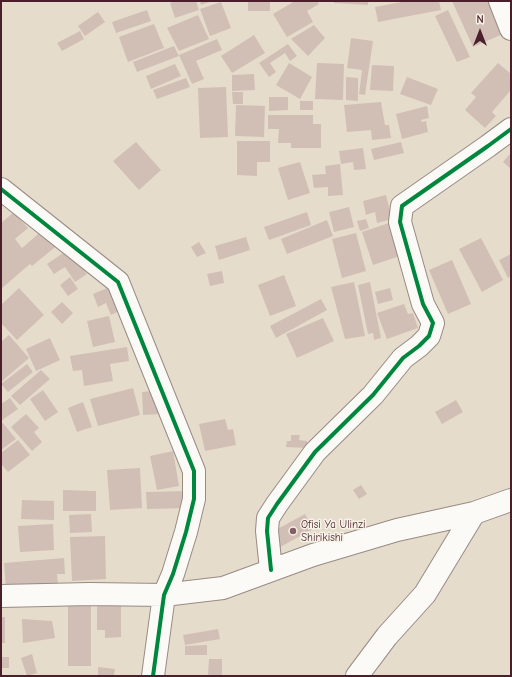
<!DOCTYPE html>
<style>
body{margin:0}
#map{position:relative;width:512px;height:677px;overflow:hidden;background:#e6dccb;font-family:"Comic Neue",sans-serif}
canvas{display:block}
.frame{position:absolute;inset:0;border:2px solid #4a1f2b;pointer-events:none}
.north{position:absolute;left:460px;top:12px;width:40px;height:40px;-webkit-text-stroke:3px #f7f3e8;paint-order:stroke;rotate:0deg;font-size:11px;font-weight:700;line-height:16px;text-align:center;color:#4a1f2b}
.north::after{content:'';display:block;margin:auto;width:14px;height:18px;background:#4a1f2b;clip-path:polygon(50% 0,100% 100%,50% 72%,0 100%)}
</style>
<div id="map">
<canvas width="512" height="677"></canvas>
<div class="frame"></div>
<div class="north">N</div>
</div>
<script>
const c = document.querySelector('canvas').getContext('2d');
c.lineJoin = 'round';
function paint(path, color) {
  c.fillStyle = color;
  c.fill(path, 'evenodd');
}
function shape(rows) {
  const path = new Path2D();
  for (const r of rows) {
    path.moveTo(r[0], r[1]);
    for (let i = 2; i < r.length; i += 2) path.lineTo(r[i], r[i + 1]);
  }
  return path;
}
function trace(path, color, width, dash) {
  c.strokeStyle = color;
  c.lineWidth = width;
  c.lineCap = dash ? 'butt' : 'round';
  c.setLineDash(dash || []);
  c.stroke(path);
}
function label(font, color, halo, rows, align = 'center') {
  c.font = font + ' "Comic Neue",sans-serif';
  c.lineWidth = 3;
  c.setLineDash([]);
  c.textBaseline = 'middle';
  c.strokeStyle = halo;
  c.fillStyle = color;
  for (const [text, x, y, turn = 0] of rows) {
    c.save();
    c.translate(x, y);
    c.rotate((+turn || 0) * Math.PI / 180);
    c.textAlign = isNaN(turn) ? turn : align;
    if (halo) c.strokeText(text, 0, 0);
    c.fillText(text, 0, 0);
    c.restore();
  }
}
paint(shape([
 [176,1,196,1,199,10,175,18,170,3],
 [200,1,212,1,201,5],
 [248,1,270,1,270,11,248,11],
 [295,1,317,1,319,4,307,11,313,22,287,37,273,14],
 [334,1,368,1,368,5,334,3],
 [407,1,439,1,441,10,378,22,375,7],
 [452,1,497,1,503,34,473,47],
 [221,2,231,28,210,36,200,9],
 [147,10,151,21,116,33,112,22],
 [448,10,470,57,457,62,435,16],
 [98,12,105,22,85,36,78,26],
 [198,15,209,39,179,51,167,28],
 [154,24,164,48,128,62,119,37],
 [314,25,325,38,308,56,291,39],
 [80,31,84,39,62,51,57,43],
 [254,35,265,53,232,73,221,56],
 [351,38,373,41,365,95,359,94,362,70,347,68],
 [217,39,222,50,196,61,204,79,192,84,179,55],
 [288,44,297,56,290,61,285,53,270,63,276,72,269,77,259,63],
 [174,46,179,56,137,72,133,62],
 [289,63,312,77,300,99,276,85],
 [317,63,344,64,343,100,315,99],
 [498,63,511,74,511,90,492,112,496,116,485,128,465,110,476,97,471,93],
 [175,64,181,76,151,89,146,76],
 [372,65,394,66,393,91,370,90],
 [254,74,255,90,232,91,232,75],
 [346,77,358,78,358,101,346,100],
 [407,77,438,89,431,105,400,94],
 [186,78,190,87,157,99,153,90],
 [226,87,228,137,200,138,198,88],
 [232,92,243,92,243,104,233,104],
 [269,97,288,97,288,110,269,111],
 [300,101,313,101,313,110,300,110],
 [381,102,385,125,389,125,391,138,372,140,371,130,347,132,344,105],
 [236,105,265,106,264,137,235,136],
 [427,106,429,118,421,120,422,122,426,121,428,132,402,139,396,114],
 [268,115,313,115,313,124,321,124,321,148,291,148,291,143,278,143,279,129,268,129],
 [237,141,270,141,270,162,257,162,257,176,237,175],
 [136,142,161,170,139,190,113,161],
 [401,142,404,153,374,160,371,149],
 [363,148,366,169,354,170,353,162,341,164,339,151],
 [511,153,511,169,503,162],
 [300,162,310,193,288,200,278,168],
 [340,164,343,195,328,196,328,187,314,188,312,175,326,174,325,166],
 [386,195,392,219,377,223,375,212,366,215,363,201],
 [349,207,354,227,334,232,329,212],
 [14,212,28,228,15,239,22,248,45,228,59,244,32,266,30,264,1,289,1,223],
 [307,212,311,225,269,240,264,227],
 [366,219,369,228,360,231,357,221],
 [327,220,333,236,287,254,281,239],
 [389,223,400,256,373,265,362,232],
 [356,233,366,271,342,278,332,239],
 [246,237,250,250,219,260,215,246],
 [481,238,503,280,482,292,459,249],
 [199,242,206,253,197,257,191,247],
 [69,249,87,274,75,282,65,267,54,274,47,264],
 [511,254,511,276,508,278,499,260],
 [452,260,471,304,448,314,429,270],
 [222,271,224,283,210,286,207,274],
 [284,275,296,306,270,316,258,285],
 [70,277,78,289,68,296,60,285],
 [354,282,365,336,345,339,331,287],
 [370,282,381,338,374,340,373,333,368,334,358,285],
 [116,284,125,308,111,315,106,303,98,307,93,294],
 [19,288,44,315,17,340,1,323,1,305],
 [390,288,393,300,378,304,375,292],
 [321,299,327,310,276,338,270,326],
 [62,302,73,313,62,324,51,312],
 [404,304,408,314,413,313,418,328,387,339,377,313],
 [109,316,115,342,93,347,87,321],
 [323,318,334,341,297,358,286,334],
 [9,335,29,358,1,382,1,342],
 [50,338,60,360,36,371,26,349],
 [127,347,129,361,110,364,113,381,84,386,82,370,73,371,70,356],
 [27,364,33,372,8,392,1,384],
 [41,370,50,379,20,405,11,396],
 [133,388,140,415,98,426,90,399],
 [43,390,58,412,45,421,30,399],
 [160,390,162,414,143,415,142,392],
 [10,398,18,409,1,421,1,404],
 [456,400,463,412,442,424,435,412],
 [83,402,92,427,77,432,68,408],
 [26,414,39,428,34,432,42,442,32,451,11,427],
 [225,419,228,430,233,429,236,445,205,451,199,424],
 [3,423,16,439,1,450,1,424],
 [291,435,300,435,299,440,307,441,307,448,286,447,287,441,291,441],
 [18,440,30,455,8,472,1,464,1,453],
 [173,451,179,486,157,490,150,456],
 [140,468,142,508,110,510,107,470],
 [361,485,367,494,359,499,353,490],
 [63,490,96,491,96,511,63,511],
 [187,491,188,508,147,509,146,492],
 [22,500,54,501,54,520,21,519],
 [91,514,92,532,70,533,69,515],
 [305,514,313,529,280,547,272,532],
 [53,524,54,550,20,552,18,526],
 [105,536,106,579,72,581,70,537],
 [64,558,65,574,57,574,58,584,6,588,4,563],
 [68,603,91,603,91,666,68,666],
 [97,603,121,603,121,637,105,638,105,630,97,630],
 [1,617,5,617,5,643,1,643],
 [22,619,52,621,55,638,23,643],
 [218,629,220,639,185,645,183,635],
 [207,645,207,655,185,655,185,646],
 [32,654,37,673,27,676,21,658],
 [1,657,9,657,9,668,1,668],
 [209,659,222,659,222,676,208,676],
 [98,667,115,669,114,676,98,676]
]), '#d1bfb6');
const street = shape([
 [500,1,511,29],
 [1,189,118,282,194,471,194,499,186,532,173,574,164,595,153,676],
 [271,570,267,531,268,518,277,504,315,452,373,395,403,358,419,346,429,336,433,323,423,304,400,222,402,206,488,146,511,129],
 [1,596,90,594,164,595,223,588,313,555,397,530,474,513,511,500],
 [357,676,387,636,425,594,474,513]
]);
trace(street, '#978b84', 24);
trace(street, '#fbfaf7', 22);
trace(shape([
 [1,189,118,282,194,471,194,499,186,532,173,574,164,595,153,676],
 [271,570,267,531,268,518,277,504,315,452,373,395,403,358,419,346,429,336,433,323,423,304,400,222,402,206,488,146,511,129]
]), '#00873e', 4);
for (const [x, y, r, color] of [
 [293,531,4,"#816163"]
]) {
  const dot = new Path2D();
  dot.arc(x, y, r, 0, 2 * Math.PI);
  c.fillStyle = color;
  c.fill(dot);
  trace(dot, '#f7f3e8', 1.5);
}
label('11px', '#4a1f2b', '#f7f3e8', [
 ["Ofisi Ya Ulinzi",301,525],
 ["Shirikishi",301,538]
], 'left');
</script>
